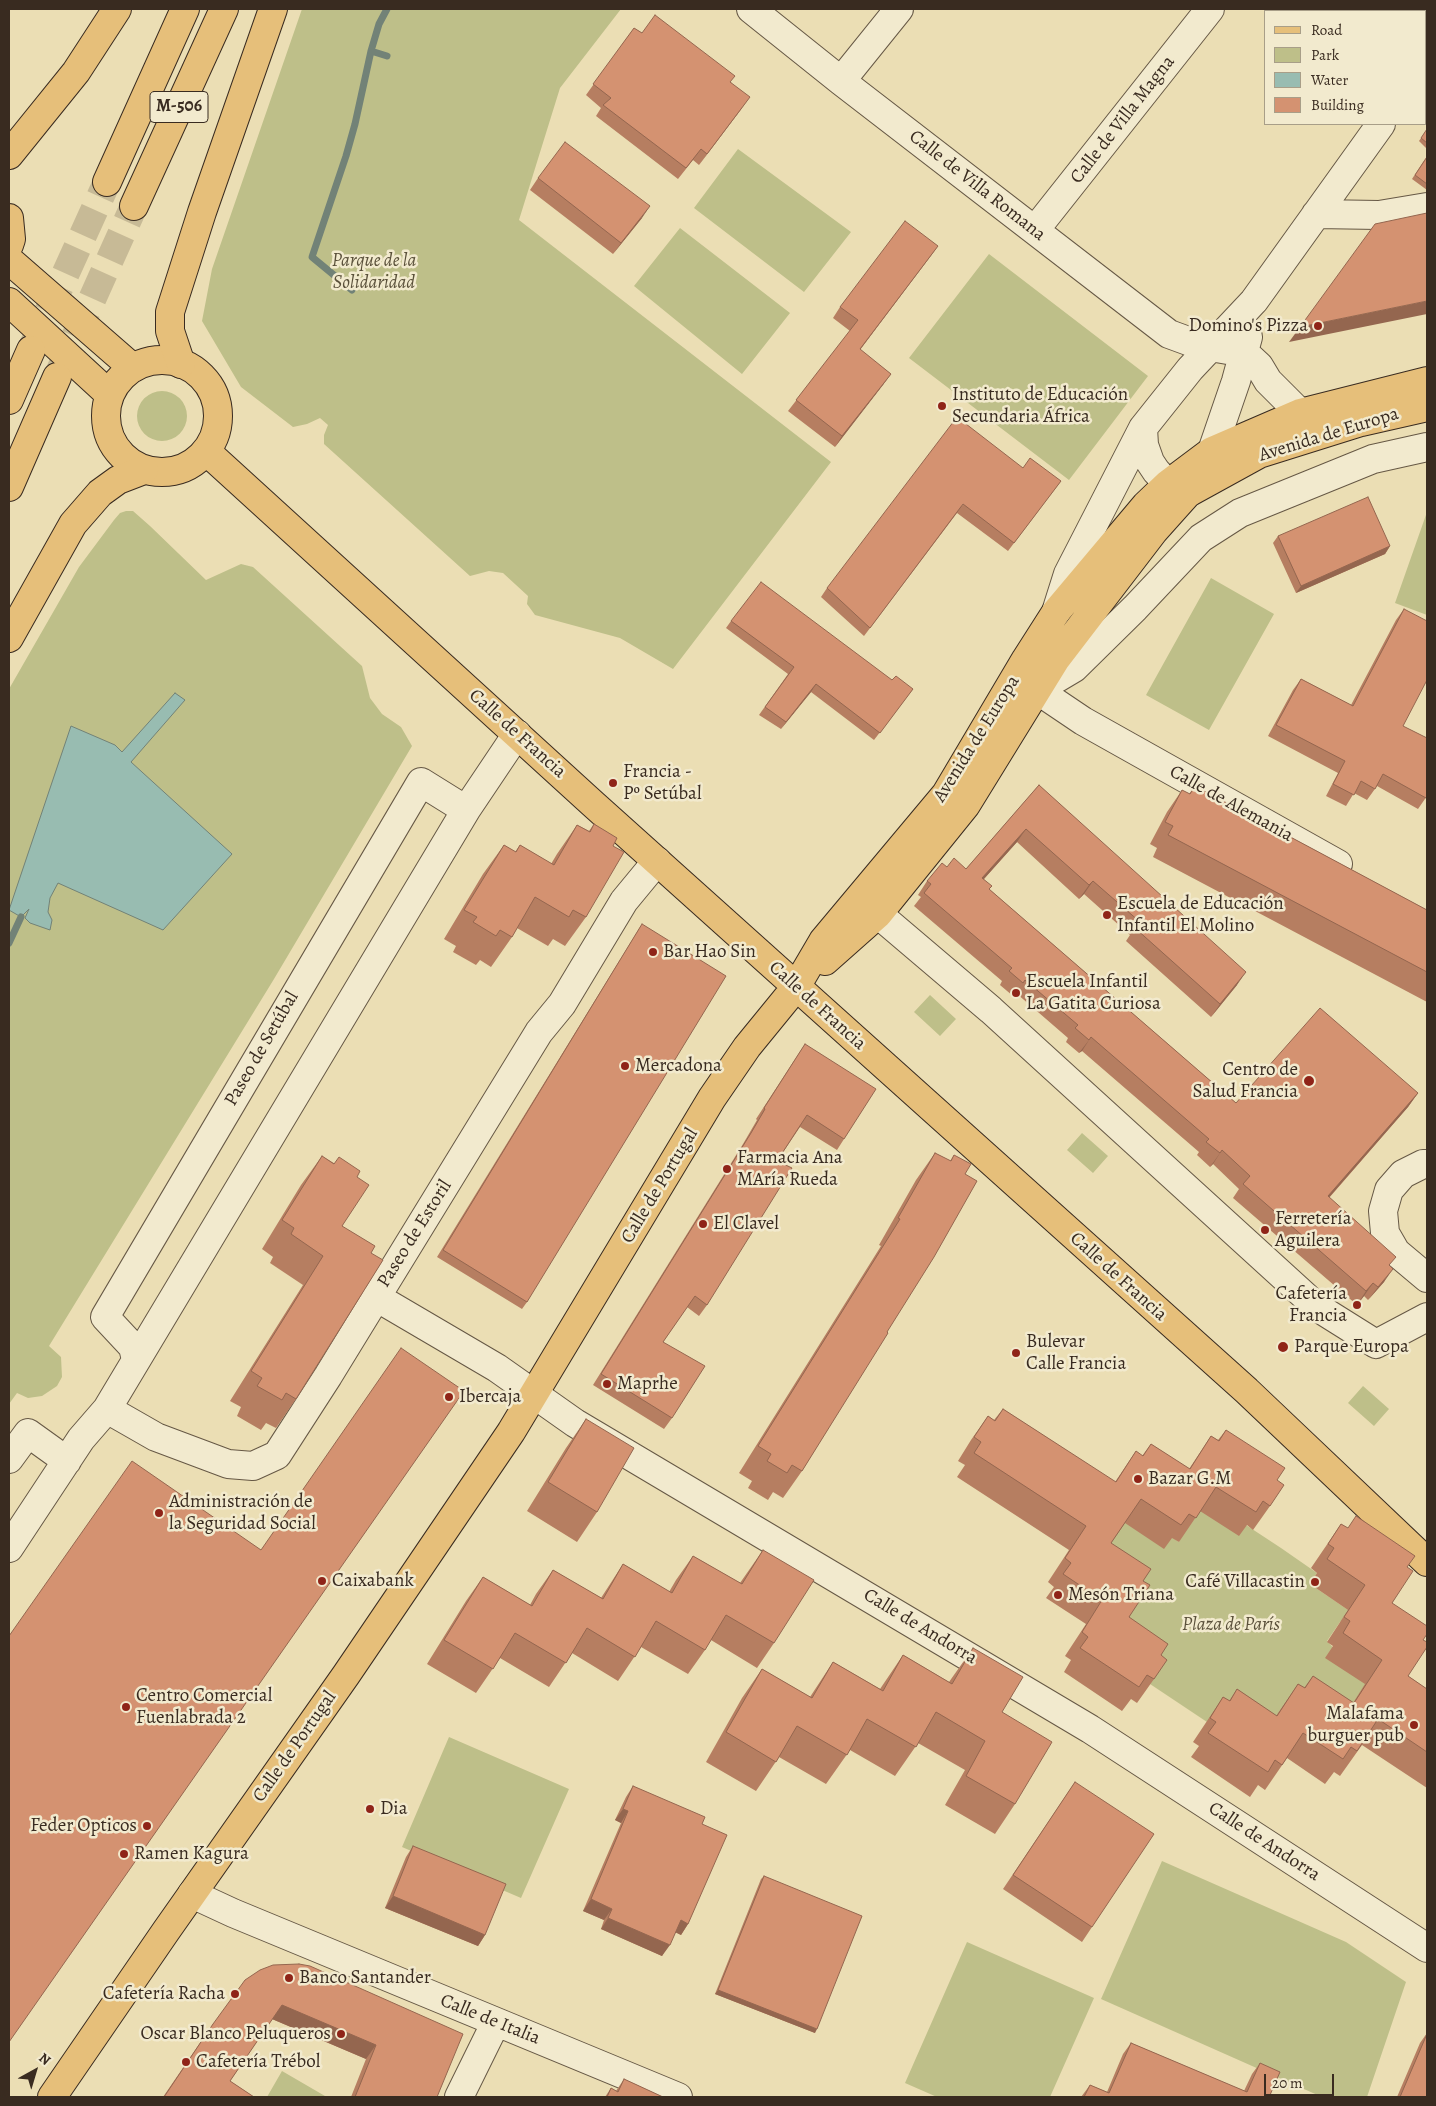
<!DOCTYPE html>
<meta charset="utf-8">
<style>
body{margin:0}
#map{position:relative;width:1436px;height:2106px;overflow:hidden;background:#ebdeb4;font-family:Alegreya,serif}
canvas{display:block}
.frame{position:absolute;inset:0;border:10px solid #392b20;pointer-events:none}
.legend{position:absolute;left:1264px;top:10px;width:162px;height:115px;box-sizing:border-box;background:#f2eace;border:1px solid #a89e88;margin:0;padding:6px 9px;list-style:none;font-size:15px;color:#392b20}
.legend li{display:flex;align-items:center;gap:10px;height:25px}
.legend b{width:25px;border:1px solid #a89e88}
.north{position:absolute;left:10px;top:2046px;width:50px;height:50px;-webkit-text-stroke:4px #f2eace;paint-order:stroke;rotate:39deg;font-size:14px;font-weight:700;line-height:20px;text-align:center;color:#392b20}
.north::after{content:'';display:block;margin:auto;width:18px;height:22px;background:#392b20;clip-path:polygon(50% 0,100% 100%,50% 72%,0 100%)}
.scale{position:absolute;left:1264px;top:2074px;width:70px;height:22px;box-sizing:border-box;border:2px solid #392b20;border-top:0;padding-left:6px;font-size:15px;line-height:18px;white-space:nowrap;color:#392b20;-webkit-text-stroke:4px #f2eace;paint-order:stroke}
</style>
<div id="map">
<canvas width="1436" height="2106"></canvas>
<div class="frame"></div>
<ul class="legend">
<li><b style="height:6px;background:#e6bf7a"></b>Road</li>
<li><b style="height:14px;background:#bebf89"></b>Park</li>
<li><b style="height:14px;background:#98bcb1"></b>Water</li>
<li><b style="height:14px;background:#d49271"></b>Building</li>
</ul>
<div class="north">N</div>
<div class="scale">20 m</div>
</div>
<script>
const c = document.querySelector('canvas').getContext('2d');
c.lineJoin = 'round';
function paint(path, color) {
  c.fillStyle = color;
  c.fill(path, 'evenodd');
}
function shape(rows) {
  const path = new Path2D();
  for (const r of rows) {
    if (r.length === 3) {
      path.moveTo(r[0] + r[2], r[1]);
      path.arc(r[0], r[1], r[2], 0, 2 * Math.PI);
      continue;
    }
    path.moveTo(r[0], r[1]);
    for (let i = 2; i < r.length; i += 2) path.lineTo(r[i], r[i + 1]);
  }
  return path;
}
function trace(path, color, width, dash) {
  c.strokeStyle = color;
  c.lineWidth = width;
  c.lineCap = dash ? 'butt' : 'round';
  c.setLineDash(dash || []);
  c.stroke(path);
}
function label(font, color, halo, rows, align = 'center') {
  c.font = font + ' Alegreya,serif';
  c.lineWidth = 5;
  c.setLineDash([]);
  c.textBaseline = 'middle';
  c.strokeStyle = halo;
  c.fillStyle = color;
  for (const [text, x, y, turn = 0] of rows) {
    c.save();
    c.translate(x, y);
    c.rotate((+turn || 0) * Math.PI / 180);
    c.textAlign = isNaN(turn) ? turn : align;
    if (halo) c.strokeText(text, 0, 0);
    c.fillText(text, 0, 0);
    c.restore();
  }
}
paint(shape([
 [302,9,621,9,560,88,519,220,831,462,673,669,620,638,535,615,527,604,528,596,503,573,489,571,470,576,324,444,324,435,328,425,320,418,307,424,293,427,241,387,202,321,212,269],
 [738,149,851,232,804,292,694,208],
 [680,228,790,313,742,374,634,286],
 [989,254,1148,376,1069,480,909,358],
 [162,416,25],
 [126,511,133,511,150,526,206,580,241,564,253,567,362,666,370,698,382,714,401,727,412,746,274,979,49,1346,61,1357,62,1377,57,1386,42,1396,28,1398,17,1393,9,1404,9,689,79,567,114,520,120,513],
 [1427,512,1427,615,1395,603],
 [1211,578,1274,614,1209,730,1146,695],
 [930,995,956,1019,940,1036,914,1012],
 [1082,1133,1108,1156,1093,1173,1067,1150],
 [1363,1386,1389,1409,1374,1426,1348,1403],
 [1193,1507,1246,1525,1281,1548,1317,1573,1310,1584,1354,1614,1340,1622,1327,1641,1372,1689,1344,1716,1268,1729,1213,1726,1150,1684,1097,1550,1118,1519,1172,1537,1179,1542],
 [449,1737,569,1789,521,1898,402,1847],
 [1162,1861,1346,1942,1406,1982,1367,2097,1322,2097,1101,1999],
 [967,1942,1094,1998,1050,2097,937,2097,905,2083],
 [282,2071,325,2096,324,2097,267,2097]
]), '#bebf89');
const water = shape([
 [175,693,185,700,131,762,232,854,163,930,58,883,50,898,48,912,52,920,50,930,30,923,25,918,29,909,21,917,9,910,71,726,115,745,122,752,175,693]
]);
paint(water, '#98bcb1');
trace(water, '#728277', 1);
trace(shape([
 [371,51,387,56],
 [352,290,312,257,346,156,355,124,371,51,379,24,387,9],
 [9,943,21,917]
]), '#728277', 7);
trace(shape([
 [31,350,107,182],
 [58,375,134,206]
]), '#c7ba96', 28, [28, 14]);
const minor = shape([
 [751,9,841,81,1169,334,1199,345,1245,353,1259,366,1268,381,1300,413],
 [1425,63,1427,60],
 [841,81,899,9],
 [1316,214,1379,215,1427,207],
 [1035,230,1210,9],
 [1143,428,1144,445,1150,462,1156,471,1168,484,1188,493,1212,451,1236,381,1248,337],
 [1056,612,1068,574,1143,428,1190,369,1254,301,1381,124],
 [1338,864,1083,721,1037,690,1074,668,1135,608,1201,538,1240,513,1373,459,1427,447],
 [878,914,991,1010,1317,1307,1376,1344,1427,1317],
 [1427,1164,1423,1164,1403,1174,1389,1190,1383,1211,1385,1233,1396,1252,1427,1278],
 [376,1297,497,1368,575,1423,1090,1729,1427,1948],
 [136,1360,133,1347,105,1317,421,782,466,810],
 [107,1409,156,1437,228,1464,253,1466,277,1455,328,1376,539,1032,562,1004,624,901,657,861],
 [9,1459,28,1433,67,1461],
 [9,1548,81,1439,107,1409,466,810,517,734],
 [192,1894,233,1913,678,2097],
 [459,2097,496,2022]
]);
const major = shape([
 [9,218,11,239,9,245],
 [9,260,133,368],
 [9,302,110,395],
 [162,416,56],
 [206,451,592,803,1247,1391,1427,1562],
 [825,961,878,914,966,805,1056,659,1154,531,1188,493,1259,454,1361,422,1427,407],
 [52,2097,166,1931,346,1675,511,1432,712,1098,747,1047,796,987,823,941,946,794,1026,659,1056,612,1146,505,1168,484,1212,451,1300,413,1427,381]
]);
const highway = shape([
 [9,155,76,72,117,9],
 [107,182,185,9],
 [134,206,224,9],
 [181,364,170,331,170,312,202,212,273,9],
 [9,400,31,350],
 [9,487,57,377],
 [9,638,73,524,100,493,118,480,144,470]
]);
trace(minor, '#665845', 30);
trace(major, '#392b20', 30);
trace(highway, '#392b20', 30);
trace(minor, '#f2eace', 28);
trace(major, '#e6bf7a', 28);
trace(highway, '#e6bf7a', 28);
paint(shape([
 [634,28,642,33,731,82,742,108,699,165,693,160,678,179,596,116,601,108,586,95],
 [1427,129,1427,149,1419,141],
 [1427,156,1427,190,1412,179],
 [538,178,642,218,613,254,530,190],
 [938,246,860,350,891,374,835,447,788,411,850,331,833,318,840,307],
 [1023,468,1061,481,1008,551,957,513,864,636,821,597,827,588],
 [1278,536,1390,546,1385,554,1296,593,1273,543],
 [1404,609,1403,726,1427,796,1418,809,1377,786,1367,800,1354,793,1346,806,1326,796,1338,773,1268,736,1293,690,1301,679,1351,705,1396,620],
 [731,621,892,680,913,689,874,740,811,692,781,729,759,715,788,674,726,628],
 [1039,785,1237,985,1211,1017,1126,941,1130,935,1084,894,1079,899,1017,842,984,879,989,889,1236,1103,1418,1093,1408,1107,1329,1198,1390,1265,1384,1282,1368,1300,1364,1296,1357,1305,1233,1198,1239,1189,1213,1164,1210,1167,1197,1155,1199,1152,1082,1051,1079,1053,1066,1042,1068,1038,1016,993,1013,996,1000,985,1002,981,914,906,921,897,918,895,927,881,947,867,966,869],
 [1195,786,1427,910,1427,1002,1153,857,1157,848,1150,844,1167,812,1182,790,1189,794],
 [594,824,613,846,586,917,565,946,553,939,548,946,517,928,512,937,491,967,480,960,476,965,453,952,456,946,444,939,483,874,504,845,515,852,520,845,551,864,557,854,577,825,589,831],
 [642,924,527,1302,522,1309,437,1257],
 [805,1044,844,1139,837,1150,800,1127,777,1161,707,1305,699,1316,687,1307,663,1342,672,1418,664,1429,593,1385,743,1144,757,1120,756,1119],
 [935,1153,950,1161,954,1155,965,1174,887,1332,802,1471,783,1498,773,1492,768,1500,748,1488,752,1481,739,1473,881,1246,879,1245,916,1180],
 [322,1156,357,1177,342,1226,371,1253,296,1399,276,1428,266,1423,261,1430,237,1416,241,1407,230,1401,303,1285,270,1263,273,1257,262,1249,301,1185],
 [1003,1409,1115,1482,1136,1451,1142,1456,1151,1444,1189,1469,1211,1436,1218,1440,1226,1430,1277,1480,1270,1506,1253,1530,1247,1525,1239,1536,1200,1511,1179,1542,1172,1538,1164,1549,1125,1523,1111,1543,1143,1581,1129,1617,1161,1655,1154,1679,1137,1703,1131,1699,1122,1711,1064,1672,1071,1660,1065,1656,1086,1624,1046,1598,1054,1587,1048,1582,1069,1550,957,1477,965,1465,958,1461,971,1440,988,1416,994,1420],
 [586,1419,597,1512,577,1542,527,1511,566,1448],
 [1341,1524,1407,1567,1392,1603,1423,1640,1408,1676,1427,1689,1427,1788,1362,1745,1340,1776,1334,1772,1325,1784,1287,1758,1265,1790,1258,1785,1250,1797,1191,1757,1199,1746,1193,1742,1223,1697,1229,1701,1237,1689,1276,1716,1298,1684,1304,1688,1313,1676,1353,1703,1365,1684,1325,1658,1333,1646,1327,1642,1348,1610,1310,1584,1317,1573,1311,1568],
 [763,1550,774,1643,757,1668,711,1640,705,1650,688,1674,641,1647,618,1681,572,1653,549,1687,500,1658,476,1693,427,1664,466,1601,483,1577,530,1605,536,1594,553,1570,601,1598,623,1564,669,1592,676,1580,693,1556,740,1583],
 [973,1648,1002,1712,1015,1804,995,1834,945,1805,965,1770,918,1743,895,1776,850,1750,826,1784,779,1757,756,1791,706,1762,742,1698,762,1669,810,1697,833,1662,880,1689,903,1655,949,1682],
 [1075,1782,1092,1927,1082,1942,1003,1889],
 [633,1786,702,1824,688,1924,681,1935,675,1932,662,1956,601,1929,604,1920,583,1911,621,1823,615,1820,626,1797],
 [413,1846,485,1935,478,1946,385,1908,406,1857],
 [764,1876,815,2033,715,1994,761,1879],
 [310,1966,437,2097,351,2097,366,2059,272,2019,230,2081,254,2097,163,2097,213,2024],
 [1427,2033,1427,2097,1397,2097,1420,2043],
 [1131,2043,1244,2091,1252,2074,1260,2063,1270,2095,1276,2097,1081,2097,1090,2085,1107,2092,1123,2054],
 [624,2079,663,2097,605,2097,611,2088,616,2091]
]), '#b67e61');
paint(shape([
 [750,97,742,108,699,165,707,154],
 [650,206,642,218,613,254,621,243],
 [938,246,930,257,852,360,860,349],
 [1427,301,1427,314,1289,342,1300,327],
 [891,374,883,385,835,447,842,436],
 [1390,546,1385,554,1296,593,1301,586],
 [816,684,811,692,781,729,786,722],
 [1026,829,1017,842,973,891,982,878],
 [1093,881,1084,894,1079,899,1089,885],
 [1246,972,1237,985,1211,1017,1220,1004],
 [1091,1037,1082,1051,1079,1053,1089,1040],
 [1418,1093,1408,1107,1318,1210,1328,1196],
 [1222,1150,1213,1164,1210,1167,1220,1153],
 [1393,1269,1384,1282,1368,1300,1378,1287],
 [1373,1283,1364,1296,1357,1305,1366,1291],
 [623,1809,628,1811,621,1823,615,1820],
 [393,1896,485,1935,478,1946,385,1908],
 [591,1899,612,1909,604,1920,583,1911],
 [608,1918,670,1945,662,1956,601,1929],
 [681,1920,688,1924,681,1935,673,1931],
 [718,1990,817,2029,815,2033,715,1994],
 [282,2005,376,2045,366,2059,272,2019]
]), '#94664f');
const building = shape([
 [655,15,735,76,730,82,750,97,707,154,701,149,686,168,603,105,611,98,593,84,634,28,642,33,655,15],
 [1427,129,1427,143,1421,138,1427,129],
 [565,142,650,206,621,243,538,178,565,142],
 [1427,157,1427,184,1415,175,1427,157],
 [1427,213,1427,301,1300,327,1375,224,1427,213],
 [905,221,938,246,860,349,891,374,842,436,796,400,858,320,840,307,905,221],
 [957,417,1023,468,1030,458,1061,481,1014,543,963,504,870,628,827,588,957,417],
 [1368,497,1390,546,1301,586,1278,536,1368,497],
 [761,582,892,680,896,676,913,689,880,733,816,684,786,722,765,707,794,667,731,621,761,582],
 [1404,609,1427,621,1427,680,1403,726,1427,738,1427,796,1426,798,1383,774,1375,789,1361,781,1354,795,1333,784,1345,761,1276,725,1301,679,1353,706,1404,609],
 [1039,785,1246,972,1220,1004,1135,928,1140,922,1093,881,1089,885,1026,829,982,878,992,886,989,889,1236,1103,1320,1008,1418,1093,1328,1196,1396,1257,1389,1265,1393,1269,1378,1287,1373,1283,1366,1291,1243,1184,1250,1176,1222,1150,1220,1153,1206,1142,1209,1139,1091,1037,1089,1040,1075,1028,1078,1025,1025,980,1023,983,1009,971,1012,968,924,893,931,884,927,881,942,863,947,867,954,858,966,869,1039,785],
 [1195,786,1427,910,1427,972,1168,835,1173,826,1165,822,1182,790,1190,794,1195,786],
 [594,824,617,838,613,846,624,852,586,917,573,910,569,917,535,897,512,937,500,930,496,936,473,922,477,917,464,910,504,845,516,852,520,845,554,865,577,825,590,832,594,824],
 [642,924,726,976,527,1302,443,1250,642,924],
 [805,1044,876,1089,844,1139,807,1115,777,1161,792,1168,707,1305,695,1296,663,1342,705,1366,672,1418,601,1374,751,1133,765,1109,764,1108,805,1044],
 [935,1153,951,1161,954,1155,971,1164,965,1174,977,1181,934,1257,887,1332,888,1333,802,1471,792,1465,787,1473,767,1461,771,1454,758,1446,900,1219,898,1218,935,1153],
 [322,1156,334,1164,339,1157,360,1171,357,1177,369,1185,342,1226,375,1246,371,1253,383,1260,296,1399,286,1393,282,1400,257,1386,262,1378,251,1371,323,1256,291,1234,294,1228,282,1220,322,1156],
 [401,1348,464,1391,9,2042,9,1636,132,1461,261,1550,401,1348],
 [1003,1409,1116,1482,1136,1451,1143,1456,1151,1444,1190,1469,1211,1436,1219,1441,1226,1430,1285,1468,1277,1480,1284,1485,1270,1506,1263,1501,1256,1512,1216,1487,1196,1518,1189,1514,1181,1525,1141,1499,1111,1543,1151,1569,1143,1581,1150,1585,1129,1617,1168,1644,1161,1655,1167,1660,1154,1679,1147,1675,1139,1687,1080,1648,1088,1637,1082,1632,1102,1600,1063,1574,1071,1563,1065,1558,1086,1526,974,1453,981,1442,974,1437,988,1416,995,1421,1003,1409],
 [586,1419,634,1448,597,1512,548,1482,586,1419],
 [1356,1516,1415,1556,1407,1567,1413,1571,1392,1603,1427,1626,1427,1634,1423,1640,1427,1642,1427,1647,1408,1676,1427,1689,1427,1752,1378,1719,1357,1751,1351,1747,1343,1759,1303,1733,1282,1765,1275,1760,1268,1772,1208,1733,1216,1722,1210,1718,1223,1697,1230,1701,1237,1689,1277,1716,1298,1684,1305,1688,1313,1676,1354,1703,1382,1660,1343,1633,1350,1621,1344,1617,1365,1585,1327,1559,1334,1548,1328,1544,1341,1524,1348,1528,1356,1516],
 [763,1550,814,1580,774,1643,726,1615,705,1650,656,1621,635,1657,587,1628,566,1663,515,1633,493,1669,444,1640,483,1577,532,1606,553,1570,603,1599,623,1564,672,1593,693,1556,742,1584,763,1550],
 [973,1648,1023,1677,1002,1712,1052,1742,1015,1804,966,1776,985,1741,936,1712,916,1747,867,1719,847,1755,797,1726,776,1762,726,1732,762,1669,812,1698,833,1662,883,1691,903,1655,952,1684,973,1648],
 [1075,1782,1154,1834,1092,1927,1013,1875,1075,1782],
 [633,1786,705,1817,702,1824,727,1835,688,1924,681,1920,670,1945,608,1918,612,1909,591,1899,628,1811,623,1809,633,1786],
 [413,1846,506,1884,485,1935,393,1896,413,1846],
 [764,1876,862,1916,817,2029,718,1990,764,1876],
 [299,1964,310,1966,463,2034,437,2097,355,2097,376,2045,282,2005,230,2081,254,2097,164,2097,213,2024,245,1980,260,1970,273,1965,299,1964],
 [1427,2034,1427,2097,1400,2097,1427,2034],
 [1131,2043,1247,2092,1260,2063,1280,2072,1270,2095,1276,2097,1084,2097,1090,2085,1109,2093,1131,2043],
 [624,2079,663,2097,607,2097,611,2088,618,2092,624,2079]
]);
paint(building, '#d49271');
trace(building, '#94664f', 1);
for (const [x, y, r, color] of [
 [1318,326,5,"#8f2418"],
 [942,406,5,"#8f2418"],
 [613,783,5,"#8f2418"],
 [1107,915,5,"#8f2418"],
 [653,952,5,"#8f2418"],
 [1016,993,5,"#8f2418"],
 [625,1066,5,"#8f2418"],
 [1309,1081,6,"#8f2418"],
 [727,1169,5,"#8f2418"],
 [703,1224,5,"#8f2418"],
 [1265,1230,5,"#8f2418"],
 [1357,1305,5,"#8f2418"],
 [1283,1347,6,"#8f2418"],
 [1016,1353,5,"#8f2418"],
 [607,1384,5,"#8f2418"],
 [449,1397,5,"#8f2418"],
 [1138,1479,5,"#8f2418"],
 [159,1513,5,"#8f2418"],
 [322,1581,5,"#8f2418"],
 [1315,1582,5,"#8f2418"],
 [1058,1595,5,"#8f2418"],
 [126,1707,5,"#8f2418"],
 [1414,1725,5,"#8f2418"],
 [370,1809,5,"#8f2418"],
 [147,1826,5,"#8f2418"],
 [124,1854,5,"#8f2418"],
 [289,1978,5,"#8f2418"],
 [235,1994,5,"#8f2418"],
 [341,2034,5,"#8f2418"],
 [186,2062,5,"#8f2418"]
]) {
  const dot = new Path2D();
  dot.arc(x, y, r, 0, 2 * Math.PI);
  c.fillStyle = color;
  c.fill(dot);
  trace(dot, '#f2eace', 2);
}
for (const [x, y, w] of [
 [179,107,58]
]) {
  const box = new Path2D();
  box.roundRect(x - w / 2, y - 15.5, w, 31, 4);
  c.fillStyle = '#f2eace';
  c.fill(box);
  trace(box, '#392b20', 1);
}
label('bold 18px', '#392b20', null, [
 ["M-506",179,107]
]);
label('19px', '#392b20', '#f2eace', [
 ["Calle de Villa Magna",1123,120,-52],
 ["Calle de Villa Romana",977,186,38],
 ["Avenida de Europa",1329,435,-17],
 ["Calle de Francia",517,734,42],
 ["Avenida de Europa",977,739,-58],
 ["Calle de Alemania",1231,804,29],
 ["Calle de Francia",817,1006,42],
 ["Paseo de Setúbal",262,1049,-60],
 ["Calle de Portugal",660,1186,-59],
 ["Paseo de Estoril",415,1234,-58],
 ["Calle de Francia",1118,1277,42],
 ["Calle de Andorra",920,1627,31],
 ["Calle de Portugal",295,1747,-55],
 ["Calle de Andorra",1264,1842,33],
 ["Calle de Italia",490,2020,22]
]);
label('italic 19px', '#5a503a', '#f2eace', [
 ["Parque de la",374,261],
 ["Solidaridad",374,283],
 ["Plaza de París",1231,1625]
]);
label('19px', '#392b20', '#f2eace', [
 ["Domino's Pizza",1308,326,"right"],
 ["Instituto de Educación",952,395],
 ["Secundaria África",952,417],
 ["Francia -",623,772],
 ["Pº Setúbal",623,794],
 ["Escuela de Educación",1117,904],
 ["Infantil El Molino",1117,926],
 ["Bar Hao Sin",663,952],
 ["Escuela Infantil",1026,982],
 ["La Gatita Curiosa",1026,1004],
 ["Mercadona",635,1066],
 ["Centro de",1298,1070,"right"],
 ["Salud Francia",1298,1092,"right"],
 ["Farmacia Ana",737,1158],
 ["MAría Rueda",737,1180],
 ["Ferretería",1275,1219],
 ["Aguilera",1275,1241],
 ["El Clavel",713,1224],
 ["Cafetería",1347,1294,"right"],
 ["Francia",1347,1316,"right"],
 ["Bulevar",1026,1342],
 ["Calle Francia",1026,1364],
 ["Parque Europa",1294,1347],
 ["Maprhe",617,1384],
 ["Ibercaja",459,1397],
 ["Bazar G.M",1148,1479],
 ["Administración de",169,1502],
 ["la Seguridad Social",169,1524],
 ["Caixabank",332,1581],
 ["Café Villacastin",1305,1582,"right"],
 ["Mesón Triana",1068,1595],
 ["Centro Comercial",136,1696],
 ["Fuenlabrada 2",136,1718],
 ["Malafama",1404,1714,"right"],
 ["burguer pub",1404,1736,"right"],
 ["Dia",380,1809],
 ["Feder Opticos",137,1826,"right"],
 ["Ramen Kagura",134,1854],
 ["Banco Santander",299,1978],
 ["Cafetería Racha",225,1994,"right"],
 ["Oscar Blanco Peluqueros",331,2034,"right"],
 ["Cafetería Trébol",196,2062]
], 'left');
</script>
